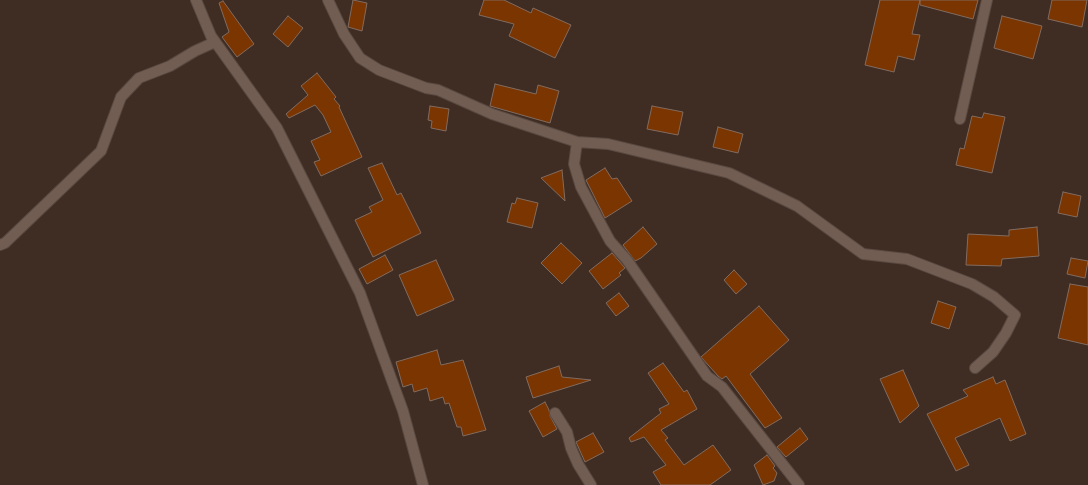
<!DOCTYPE html>
<style>
body{margin:0}
canvas{display:block;background:#3f2c22}
</style>
<canvas width="1088" height="485"></canvas>
<script>
const c = document.querySelector('canvas').getContext('2d');
c.lineJoin = 'round';
function paint(path, color) {
  c.fillStyle = color;
  c.fill(path, 'evenodd');
}
function shape(rows) {
  const path = new Path2D();
  for (const r of rows) {
    path.moveTo(r[0], r[1]);
    for (let i = 2; i < r.length; i += 2) path.lineTo(r[i], r[i + 1]);
  }
  return path;
}
function trace(path, color, width, dash) {
  c.strokeStyle = color;
  c.lineWidth = width;
  c.lineCap = dash ? 'butt' : 'round';
  c.setLineDash(dash || []);
  c.stroke(path);
}
const building = shape([
 [353,0,367,3,362,31,348,27,353,0],
 [484,0,504,0,531,13,533,8,571,25,555,58,509,36,514,24,479,15,484,0],
 [880,0,920,0,912,34,920,35,914,60,898,56,894,72,865,65,880,0],
 [920,0,978,0,973,19,920,5,920,0],
 [1052,0,1087,0,1082,27,1048,19,1052,0],
 [223,1,254,44,237,57,222,37,229,32,219,3,223,1],
 [288,16,303,28,288,47,273,34,288,16],
 [1002,16,1042,26,1033,59,994,48,1002,16],
 [317,73,336,97,334,99,340,106,339,107,362,157,321,176,314,162,320,160,311,141,331,132,323,115,315,105,289,118,286,114,308,95,301,86,317,73],
 [495,84,536,94,538,85,559,91,550,123,490,106,495,84],
 [430,106,449,109,446,131,431,128,432,121,428,120,430,106],
 [652,106,683,112,678,135,647,129,652,106],
 [984,113,1005,117,992,173,956,165,960,148,964,149,972,116,982,118,984,113],
 [718,127,743,134,738,153,713,147,718,127],
 [382,163,397,195,401,193,421,233,373,257,355,220,372,212,369,207,383,200,368,168,382,163],
 [605,168,612,179,617,178,632,201,605,218,586,180,605,168],
 [562,170,565,201,541,178,562,170],
 [1063,192,1081,196,1077,217,1058,213,1063,192],
 [517,198,538,203,532,228,507,222,512,203,515,204,517,198],
 [643,227,657,244,641,258,635,261,623,245,643,227],
 [1037,227,1039,256,1002,259,1001,266,966,265,968,234,1009,236,1009,230,1037,227],
 [561,243,582,263,562,284,541,263,561,243],
 [612,253,625,268,619,273,621,275,603,289,589,271,612,253],
 [385,255,393,270,367,284,359,269,385,255],
 [1071,258,1088,261,1085,278,1067,274,1071,258],
 [436,260,454,300,417,316,399,275,436,260],
 [734,270,747,284,736,294,724,280,734,270],
 [1070,284,1088,287,1088,345,1058,338,1070,284],
 [619,293,629,306,616,316,606,303,619,293],
 [938,301,956,307,949,329,931,323,938,301],
 [759,306,789,340,750,374,782,418,765,428,726,376,722,379,718,376,701,357,759,306],
 [437,350,441,365,463,360,486,430,463,436,461,427,457,427,449,403,445,404,443,397,430,401,427,388,414,392,412,384,403,387,396,362,437,350],
 [663,363,684,392,687,390,697,409,661,430,668,438,665,440,684,465,713,445,731,470,710,485,661,485,653,472,666,465,644,437,631,442,629,438,661,413,659,409,669,404,648,373,663,363],
 [559,366,562,377,591,380,533,398,526,377,559,366],
 [903,370,919,406,900,423,880,379,903,370],
 [993,377,996,384,1005,380,1026,434,1010,441,1000,418,955,438,969,465,956,471,927,414,968,396,963,390,993,377],
 [545,402,549,410,550,416,557,429,543,437,529,411,545,402],
 [800,428,808,439,786,457,777,447,800,428],
 [593,433,604,452,585,462,576,442,593,433],
 [767,455,775,466,773,468,777,473,774,481,763,485,754,465,767,455]
]);
paint(building, '#7b3500');
trace(building, '#816b5f', 1);
const minor = shape([
 [196,0,211,36,277,128,360,293,403,411,423,485],
 [328,0,344,34,360,58,379,70,426,88,438,90,492,114,577,142,574,164,581,187,610,241,627,260,707,376,722,387,799,485],
 [960,119,987,0],
 [577,142,608,144,729,173,797,206,863,254,907,259,972,284,994,297,1015,315,1006,333,993,352,975,368],
 [0,245,5,243,101,151,121,97,139,78,170,66,195,51,215,42],
 [555,413,567,432,571,448,578,464,591,485]
]);
trace(minor, '#594941', 12);
trace(minor, '#725d52', 10);
</script>
